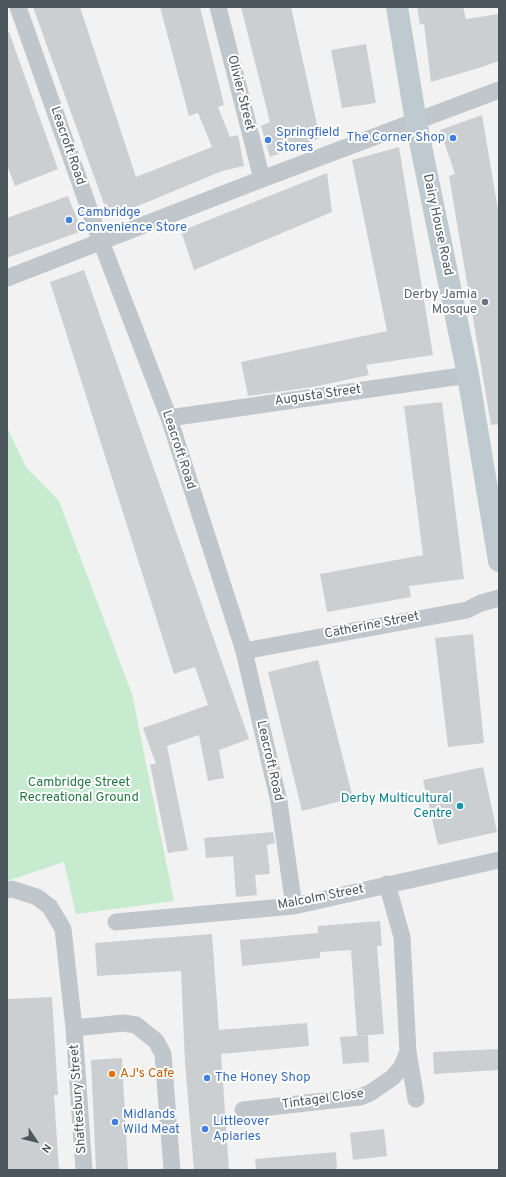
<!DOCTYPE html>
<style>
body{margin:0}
#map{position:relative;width:506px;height:1177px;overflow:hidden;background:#f3f2f2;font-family:Overpass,sans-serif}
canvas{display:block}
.frame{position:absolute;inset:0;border:8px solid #4b575d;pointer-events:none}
.north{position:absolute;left:16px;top:1121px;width:40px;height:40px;-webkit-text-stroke:3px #fff;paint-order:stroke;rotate:125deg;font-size:11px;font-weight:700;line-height:16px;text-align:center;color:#4b575d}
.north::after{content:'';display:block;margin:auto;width:14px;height:18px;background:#4b575d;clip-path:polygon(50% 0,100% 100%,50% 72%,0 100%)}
</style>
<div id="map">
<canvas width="506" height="1177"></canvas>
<div class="frame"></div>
<div class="north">N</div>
</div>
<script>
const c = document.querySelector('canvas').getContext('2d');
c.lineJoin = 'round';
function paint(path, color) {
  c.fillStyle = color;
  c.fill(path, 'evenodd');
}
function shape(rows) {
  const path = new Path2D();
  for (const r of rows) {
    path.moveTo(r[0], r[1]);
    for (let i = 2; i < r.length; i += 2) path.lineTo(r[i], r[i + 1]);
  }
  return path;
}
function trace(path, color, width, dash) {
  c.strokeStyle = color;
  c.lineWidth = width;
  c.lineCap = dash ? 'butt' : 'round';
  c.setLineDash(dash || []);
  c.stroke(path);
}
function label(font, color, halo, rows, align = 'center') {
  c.font = font + ' Overpass,sans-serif';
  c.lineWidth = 4;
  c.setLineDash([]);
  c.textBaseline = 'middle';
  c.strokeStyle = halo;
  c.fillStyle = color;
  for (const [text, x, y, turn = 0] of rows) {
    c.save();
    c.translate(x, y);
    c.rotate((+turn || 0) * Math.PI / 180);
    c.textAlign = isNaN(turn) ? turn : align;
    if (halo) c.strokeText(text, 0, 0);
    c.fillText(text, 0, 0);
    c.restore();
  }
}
paint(shape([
 [7,427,26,467,59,501,132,694,174,901,76,914,64,862,7,881]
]), '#c6ebce');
paint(shape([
 [33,7,80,7,136,177,212,147,198,113,189,116,160,7,200,7,224,105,218,107,230,137,238,135,244,166,222,171,109,218],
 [241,7,291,7,320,138,270,157,261,126,270,122],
 [417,7,463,7,466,19,499,14,499,61,482,67,431,82,424,24,420,25],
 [9,32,58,169,15,186,7,165,7,33],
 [366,44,376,103,342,108,331,50],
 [482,115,499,216,499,424,491,425,449,176,455,174,440,130],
 [399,147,433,355,366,365,369,375,313,387,248,396,241,362,387,331,352,160],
 [327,173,332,212,194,270,181,231],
 [68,196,82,231,7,258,7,218],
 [84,270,249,739,219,750,224,778,208,781,199,735,167,746,188,850,168,853,150,764,156,764,143,728,208,705,195,667,174,674,50,282],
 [442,402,464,579,409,586,411,597,327,612,320,574,423,555,404,406],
 [473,634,484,743,448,747,435,638],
 [318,660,353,798,302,811,268,672],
 [483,767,497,832,438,845,423,780],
 [273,832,275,843,267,845,270,874,255,875,257,895,236,897,233,856,206,858,204,838],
 [380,921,382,946,377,946,384,1034,357,1036,351,950,320,952,320,958,242,966,240,940,318,933,318,926],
 [212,934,219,1030,307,1023,309,1046,221,1054,229,1170,194,1170,185,1063,181,971,97,976,95,943],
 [52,997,58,1095,54,1095,59,1170,7,1170,7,999],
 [368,1035,369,1062,343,1064,340,1037],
 [499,1049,499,1070,434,1074,433,1052],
 [122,1058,128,1170,96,1170,91,1060],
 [384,1129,387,1156,353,1160,350,1133],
 [336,1152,337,1170,256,1170,255,1159]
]), '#cccfd2');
trace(shape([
 [18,7,97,231,169,418,244,651,279,802,294,906],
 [218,7,262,179],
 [7,278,262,179,499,90],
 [169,418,468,375],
 [244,651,467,610,481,603,499,598],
 [387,884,402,937,408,1052,416,1099],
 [7,890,12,889,37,897,50,907,63,929,74,1028,84,1170],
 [116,922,294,906,499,860],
 [74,1028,124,1023,136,1025,156,1041,163,1054,172,1170],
 [243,1110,360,1097,370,1093,392,1078,401,1068,408,1052]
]), '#bfc7cc', 17);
trace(shape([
 [397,7,416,122,468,375,499,561]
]), '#bfcad0', 22);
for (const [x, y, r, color] of [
 [453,138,4,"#3f7fe0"],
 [268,140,4,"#3f7fe0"],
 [69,220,4,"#3f7fe0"],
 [485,302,4,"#6b7280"],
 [460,806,4,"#0f9aa8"],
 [112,1074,4,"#e8710a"],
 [207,1078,4,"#3f7fe0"],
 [115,1122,4,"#3f7fe0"],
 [205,1129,4,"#3f7fe0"]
]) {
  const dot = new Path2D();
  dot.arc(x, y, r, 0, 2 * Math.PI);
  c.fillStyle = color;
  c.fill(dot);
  trace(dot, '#fff', 1.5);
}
label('13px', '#4b575d', '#fff', [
 ["Olivier Street",240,93,76],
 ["Leacroft Road",67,146,71],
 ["Dairy House Road",437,225,78],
 ["Augusta Street",318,396,-8],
 ["Leacroft Road",178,450,72],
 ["Catherine Street",372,626,-11],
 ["Leacroft Road",269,761,77],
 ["Malcolm Street",321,898,-11],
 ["Shaftesbury Street",79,1099,-94],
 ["Tintagel Close",323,1100,-8]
]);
label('13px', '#366cbe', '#fff', [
 ["Springfield",276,133],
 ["Stores",276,148],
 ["The Corner Shop",445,138,"right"],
 ["Cambridge",77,213],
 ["Convenience Store",77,228],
 ["The Honey Shop",215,1078],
 ["Midlands",123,1115],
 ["Wild Meat",123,1130],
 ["Littleover",213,1122],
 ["Apiaries",213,1137]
], 'left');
label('13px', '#5b616d', '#fff', [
 ["Derby Jamia",477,295],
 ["Mosque",477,310]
], 'right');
label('13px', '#22773f', '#fff', [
 ["Cambridge Street",79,783],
 ["Recreational Ground",79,798]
]);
label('13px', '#0d838f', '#fff', [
 ["Derby Multicultural",452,799],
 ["Centre",452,814]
], 'right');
label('13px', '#c56008', '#fff', [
 ["AJ's Cafe",120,1074]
], 'left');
</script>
